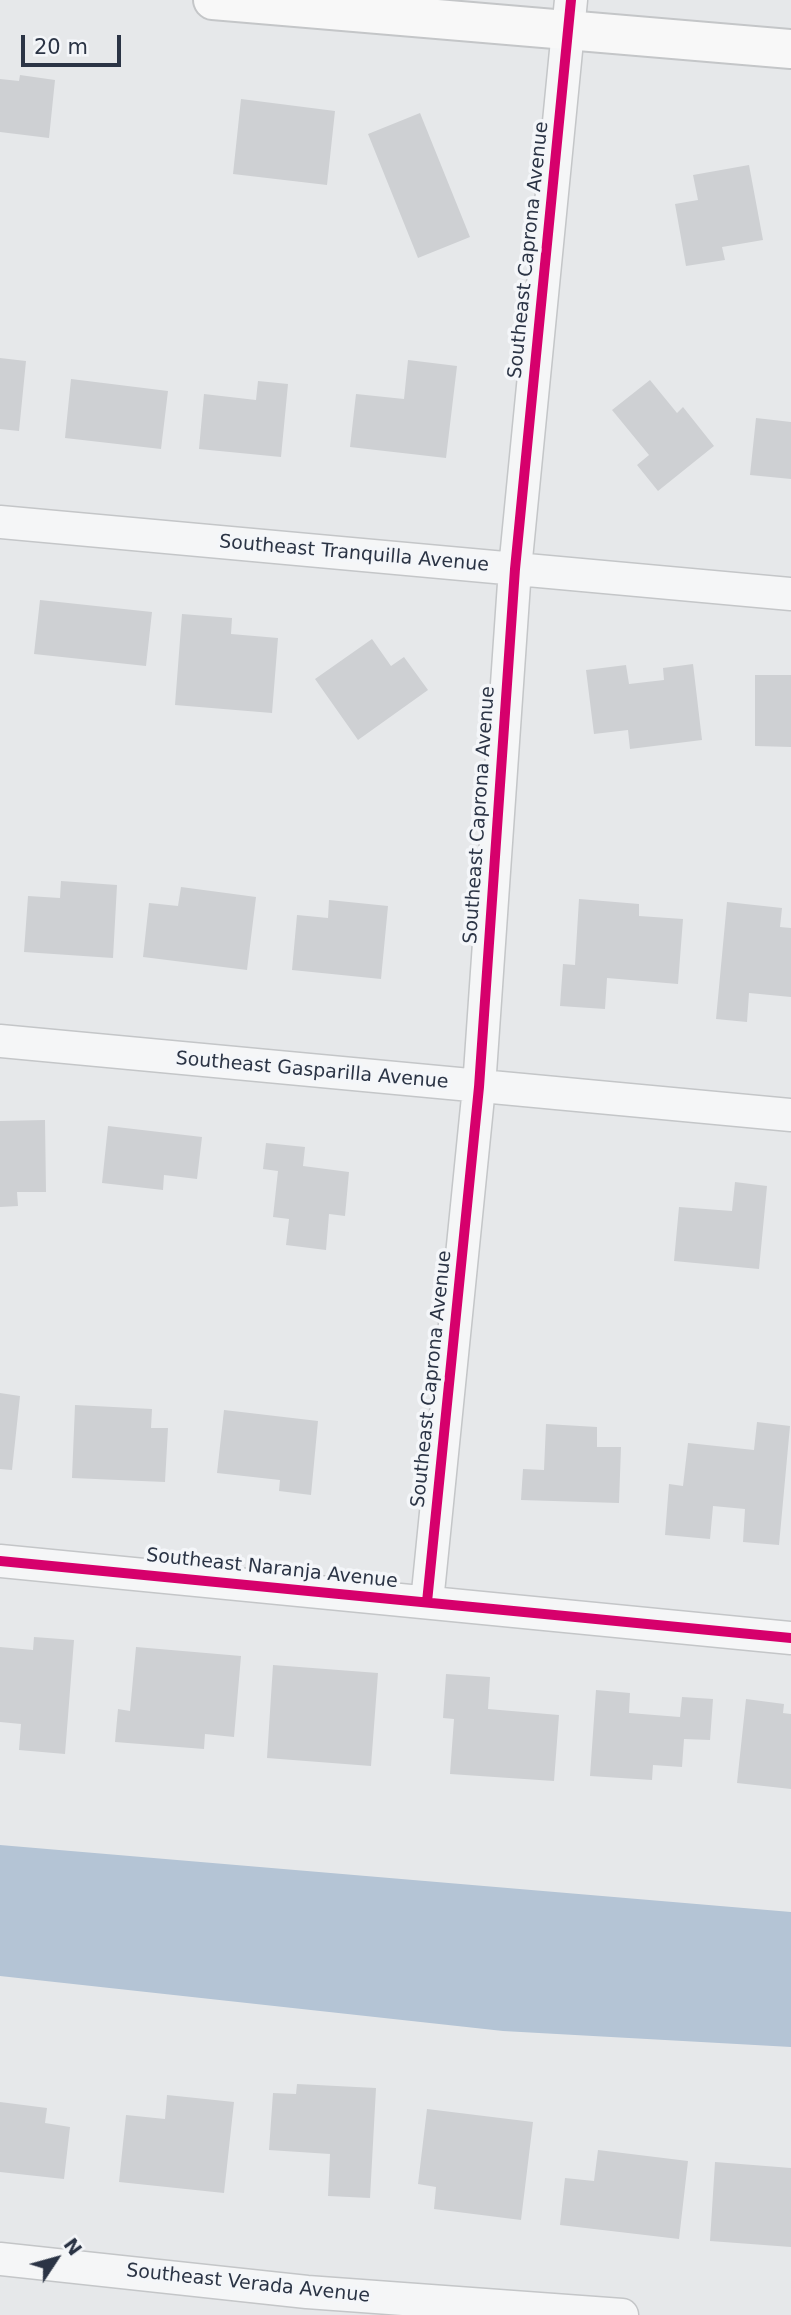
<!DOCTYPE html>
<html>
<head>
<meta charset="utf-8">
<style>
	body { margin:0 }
	#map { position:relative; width:791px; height:2315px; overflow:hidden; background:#e6e8ea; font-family:"DejaVu Sans",sans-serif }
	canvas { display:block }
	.north { position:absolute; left:21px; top:2224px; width:70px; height:70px; -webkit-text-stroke:5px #f4f6f9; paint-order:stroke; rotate:54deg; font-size:19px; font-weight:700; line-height:28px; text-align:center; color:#2b3445 }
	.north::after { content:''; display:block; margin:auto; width:24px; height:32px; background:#2b3445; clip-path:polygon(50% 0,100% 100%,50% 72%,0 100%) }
	.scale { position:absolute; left:21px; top:35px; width:100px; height:32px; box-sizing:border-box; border:4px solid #2b3445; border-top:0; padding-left:9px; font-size:21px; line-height:24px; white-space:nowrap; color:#2b3445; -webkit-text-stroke:5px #f4f6f9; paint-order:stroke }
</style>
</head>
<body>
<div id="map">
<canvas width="791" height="2315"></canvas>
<div class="north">N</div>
<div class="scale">20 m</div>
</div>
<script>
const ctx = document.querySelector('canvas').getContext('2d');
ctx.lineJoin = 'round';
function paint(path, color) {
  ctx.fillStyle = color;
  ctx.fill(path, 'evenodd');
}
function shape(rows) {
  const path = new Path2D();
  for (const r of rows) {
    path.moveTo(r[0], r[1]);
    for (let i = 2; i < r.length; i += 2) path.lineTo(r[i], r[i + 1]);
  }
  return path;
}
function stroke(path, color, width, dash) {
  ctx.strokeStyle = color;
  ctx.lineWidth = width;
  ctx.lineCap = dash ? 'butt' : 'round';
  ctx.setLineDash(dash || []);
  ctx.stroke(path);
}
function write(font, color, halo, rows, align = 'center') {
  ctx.font = font + ' "DejaVu Sans",sans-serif';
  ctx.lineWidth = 7;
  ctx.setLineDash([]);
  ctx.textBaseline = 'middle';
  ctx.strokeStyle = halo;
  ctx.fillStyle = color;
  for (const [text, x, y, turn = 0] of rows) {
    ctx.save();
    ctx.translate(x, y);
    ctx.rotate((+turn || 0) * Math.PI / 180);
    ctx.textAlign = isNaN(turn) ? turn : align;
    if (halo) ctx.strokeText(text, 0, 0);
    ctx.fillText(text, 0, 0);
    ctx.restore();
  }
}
const water = shape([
	[0,1845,791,1912,791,2047,503,2031,0,1976]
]);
const building = shape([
	[20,75,55,80,49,138,0,132,0,79,19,81],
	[241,99,335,111,327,185,233,174],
	[420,113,470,237,418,258,368,134],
	[749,165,763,240,722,247,725,260,686,266,675,204,698,200,693,175],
	[0,358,26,361,19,431,0,429],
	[408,360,457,366,446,458,350,447,356,394,404,399],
	[71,379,168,391,161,449,65,438],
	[650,380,677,413,683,407,714,446,658,491,637,465,649,455,612,410],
	[258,381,288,384,281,457,199,449,204,394,256,400],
	[756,418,791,422,791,479,750,475],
	[40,600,152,612,146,666,34,654],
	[182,614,232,618,231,634,278,638,272,713,175,705],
	[372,639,391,666,404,657,428,690,358,740,315,679],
	[693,664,702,740,630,749,628,730,594,734,586,670,626,665,629,684,664,680,663,668],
	[755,675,791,675,791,747,755,746],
	[61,881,117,885,113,958,24,952,28,896,60,898],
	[181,887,256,897,247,970,143,957,149,903,178,906],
	[579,899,639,904,639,916,683,919,678,984,607,978,605,1009,560,1006,563,964,575,965],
	[329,900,388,906,381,979,292,970,297,915,328,918],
	[727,902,782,908,780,927,791,928,791,997,749,993,747,1022,716,1019],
	[45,1120,46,1192,17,1192,18,1206,0,1207,0,1121],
	[108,1126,202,1137,197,1179,164,1175,163,1190,102,1183],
	[266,1143,305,1147,303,1166,349,1172,345,1216,329,1214,326,1250,286,1245,289,1219,273,1217,278,1171,263,1169],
	[735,1182,767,1186,759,1269,674,1261,679,1207,732,1211],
	[0,1393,20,1396,12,1470,0,1469],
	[75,1405,152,1409,151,1428,168,1428,165,1482,72,1478],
	[224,1410,318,1421,311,1495,279,1491,280,1480,217,1473],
	[757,1422,790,1426,779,1545,743,1542,745,1509,713,1506,710,1539,665,1535,669,1484,683,1486,688,1443,754,1450],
	[546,1424,597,1427,597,1447,621,1447,619,1503,521,1500,523,1469,544,1470],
	[34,1637,74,1640,65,1754,19,1750,21,1724,0,1722,0,1647,33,1650],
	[136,1647,241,1656,234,1737,205,1734,204,1749,115,1742,118,1709,130,1711],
	[273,1665,378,1673,371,1766,267,1758],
	[446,1674,490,1677,488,1709,559,1715,554,1781,450,1774,454,1719,443,1718],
	[596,1690,630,1693,629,1713,680,1717,682,1697,713,1699,710,1740,684,1739,682,1767,653,1765,652,1780,590,1776],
	[746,1699,784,1704,783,1713,791,1714,791,1789,737,1783],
	[297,2084,376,2088,370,2198,328,2196,330,2154,269,2150,273,2093,296,2094],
	[167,2095,234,2102,224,2193,119,2182,126,2115,165,2119],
	[0,2102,47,2108,45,2123,70,2127,64,2179,0,2172],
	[427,2109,533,2122,521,2220,434,2209,436,2187,418,2184],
	[598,2150,688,2161,679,2239,560,2225,565,2178,594,2181],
	[715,2162,791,2168,791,2247,710,2241]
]);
const street = shape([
	[0,522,791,594],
	[0,1041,791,1115],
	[0,1561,791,1638],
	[427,1602,479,1087,515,569,571,0],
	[0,2259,307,2292,622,2315]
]);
const secondary = shape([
	[213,0,791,49]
]);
const cycleway = shape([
	[0,1561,791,1638],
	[427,1602,479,1087,515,569,571,0]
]);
const streetNames = [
	["Southeast Caprona Avenue",529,250,-84],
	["Southeast Tranquilla Avenue",354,554,5],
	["Southeast Caprona Avenue",480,815,-86],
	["Southeast Gasparilla Avenue",312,1071,5],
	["Southeast Caprona Avenue",432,1379,-84],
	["Southeast Naranja Avenue",272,1569,6],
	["Southeast Verada Avenue",248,2284,6]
];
paint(water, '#b4c4d5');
paint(building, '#ced0d3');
stroke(street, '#c4c6c8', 35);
stroke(secondary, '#c4c6c8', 42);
stroke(street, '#f5f6f7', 32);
stroke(secondary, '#f8f8f8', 38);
stroke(cycleway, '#d6006c', 10);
write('19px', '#2b3445', '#f4f6f9', streetNames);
</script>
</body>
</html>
